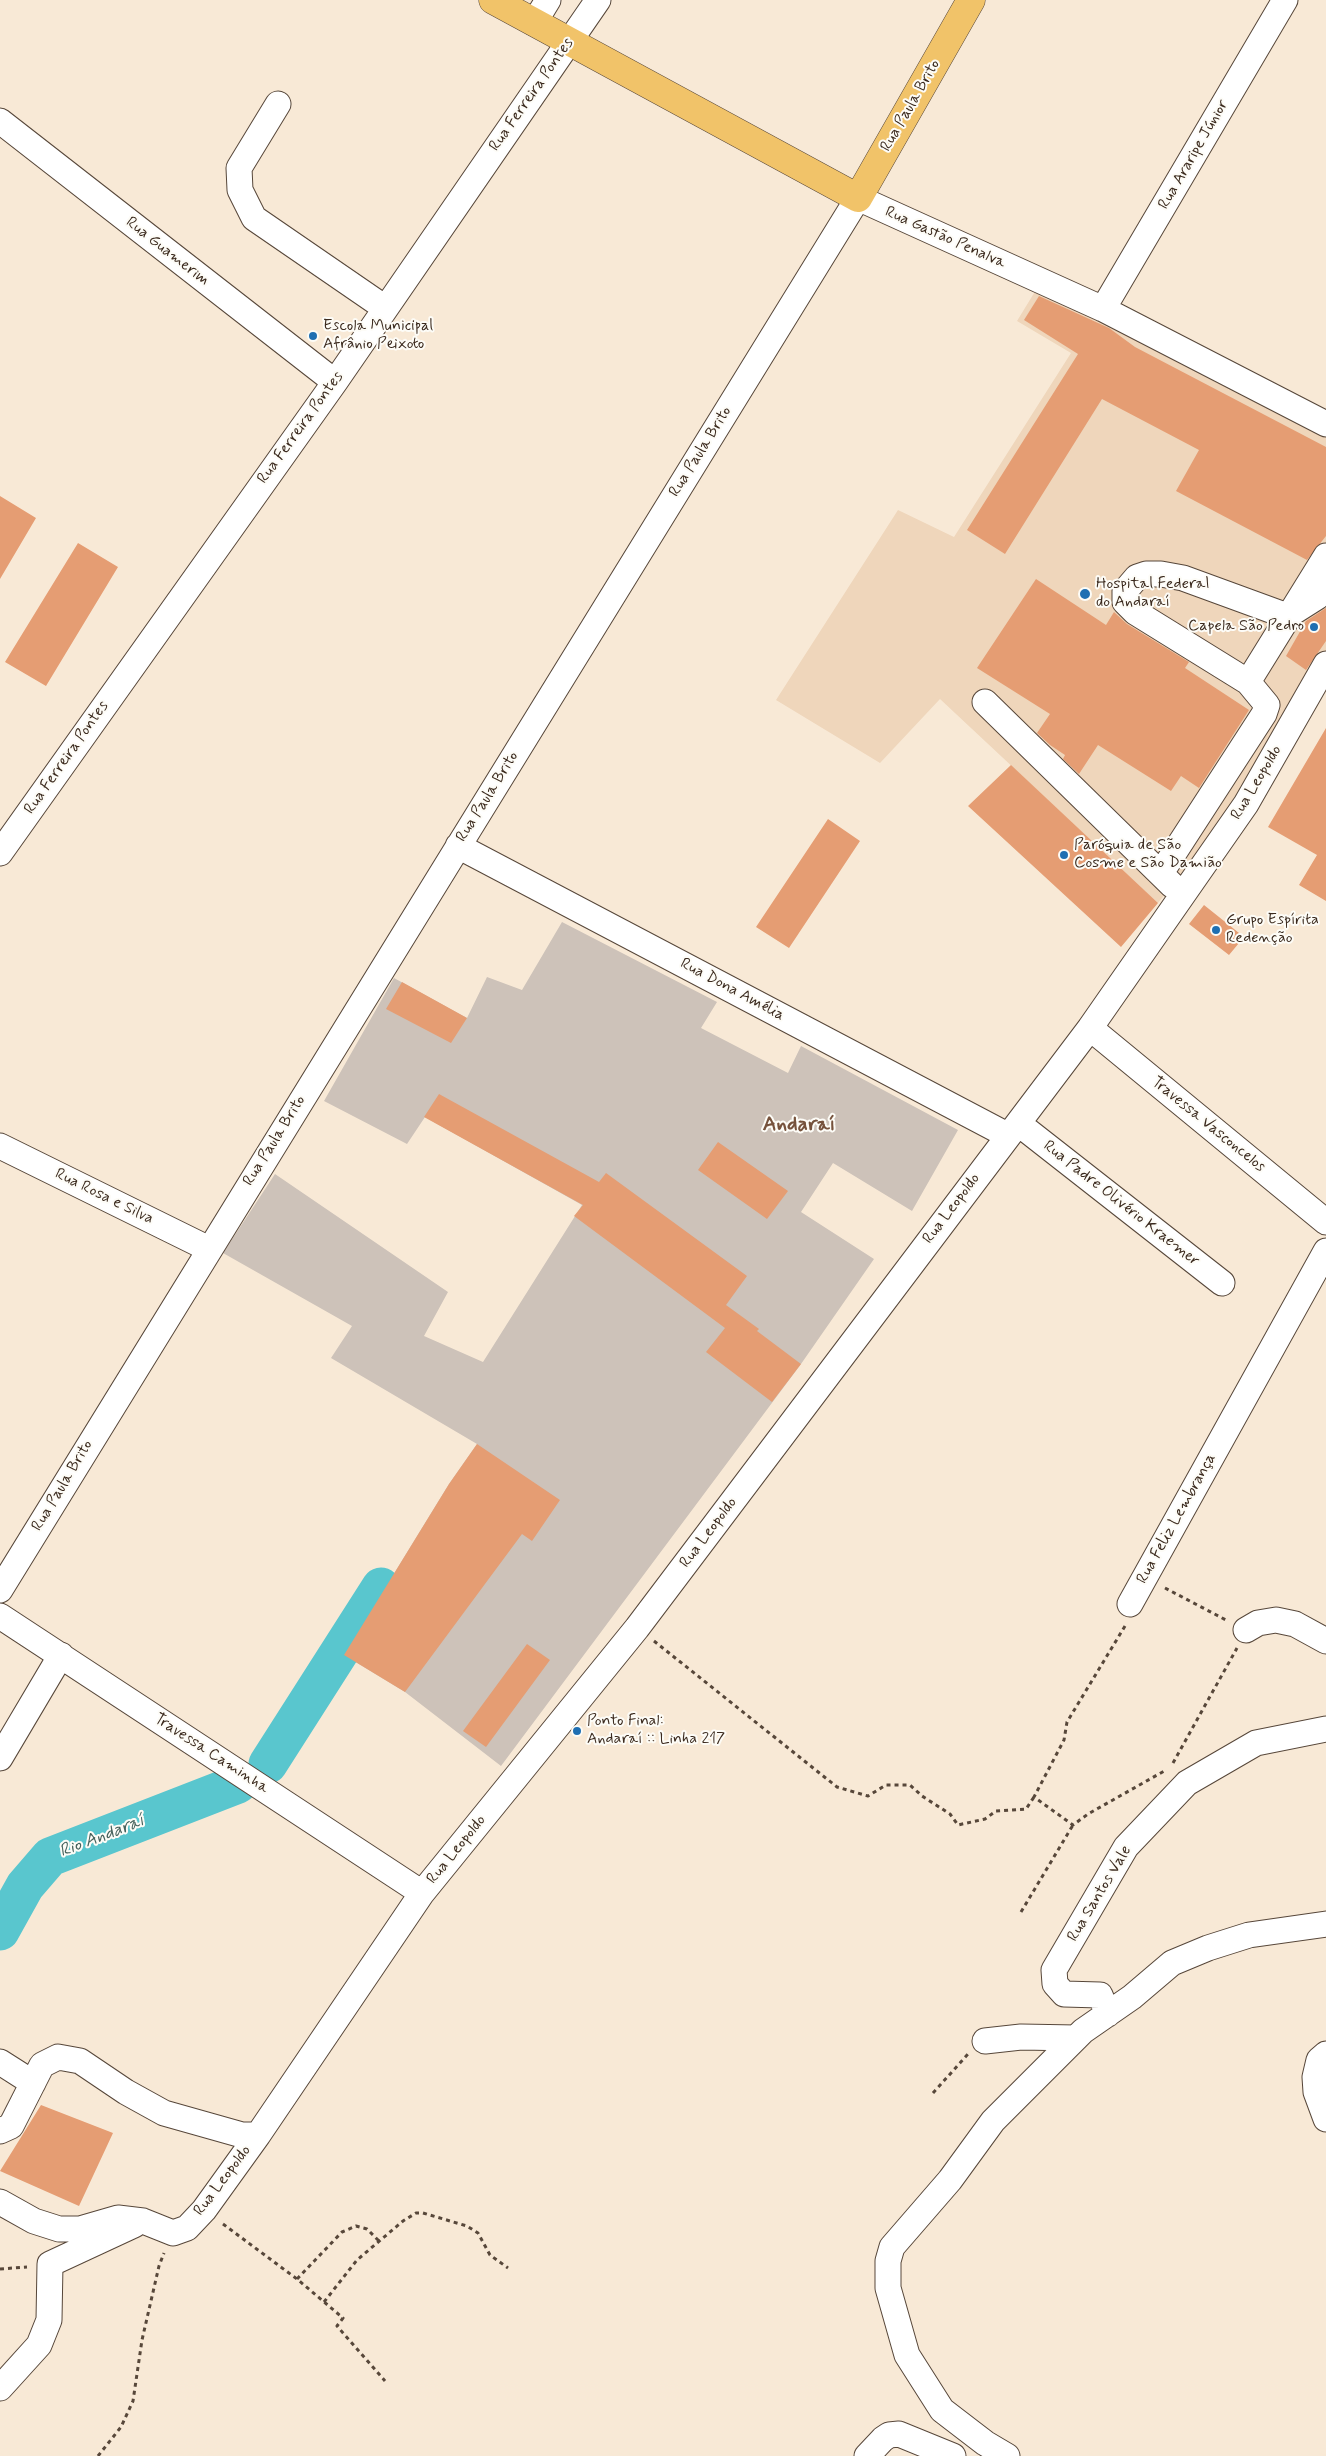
<!DOCTYPE html>
<html>
<head>
<meta charset="utf-8">
<style>
	body { margin:0 }
	canvas { display:block; background:#f8e9d6 }
</style>
</head>
<body>
<canvas width="1326" height="2456"></canvas>
<script>
const ctx = document.querySelector('canvas').getContext('2d');
ctx.lineJoin = 'round';
function paint(path, color) {
  ctx.fillStyle = color;
  ctx.fill(path, 'evenodd');
}
function shape(rows) {
  const path = new Path2D();
  for (const r of rows) {
    path.moveTo(r[0], r[1]);
    for (let i = 2; i < r.length; i += 2) path.lineTo(r[i], r[i + 1]);
  }
  return path;
}
function stroke(path, color, width, dash) {
  ctx.strokeStyle = color;
  ctx.lineWidth = width;
  ctx.lineCap = dash ? 'butt' : 'round';
  ctx.setLineDash(dash || []);
  ctx.stroke(path);
}
function write(font, color, halo, rows, align = 'center') {
  ctx.font = font + ' Mynerve,sans-serif';
  ctx.lineWidth = 4;
  ctx.setLineDash([]);
  ctx.textBaseline = 'middle';
  ctx.strokeStyle = halo;
  ctx.fillStyle = color;
  for (const [text, x, y, turn = 0] of rows) {
    ctx.save();
    ctx.translate(x, y);
    ctx.rotate((+turn || 0) * Math.PI / 180);
    ctx.textAlign = isNaN(turn) ? turn : align;
    if (halo) ctx.strokeText(text, 0, 0);
    ctx.fillText(text, 0, 0);
    ctx.restore();
  }
}
const built = shape([
	[1039,285,1326,433,1326,652,1241,800,1158,903,940,699,880,763,776,700,898,510,954,537,1071,353,1017,321]
]);
const industrial = shape([
	[562,922,717,1002,701,1028,788,1073,801,1046,958,1130,912,1211,833,1163,801,1212,874,1259,801,1364,501,1766,405,1692,344,1655,449,1484,477,1444,331,1358,352,1326,223,1253,275,1174,448,1292,424,1336,483,1362,582,1205,425,1117,407,1144,324,1101,394,978,467,1018,487,977,522,990]
]);
const river = shape([
	[268,1764,381,1587],
	[0,1931,25,1886,50,1857,238,1784]
]);
const building = shape([
	[1039,296,1109,328,1135,347,1326,447,1326,536,1307,560,1176,491,1199,450,1102,399,1005,554,967,530,1078,354,1024,320],
	[0,496,36,518,0,579],
	[78,543,118,567,46,686,5,662],
	[1036,579,1106,625,1114,612,1127,624,1189,662,1185,668,1249,710,1199,788,1181,776,1171,791,1098,745,1079,774,1063,759,1065,755,1050,745,1037,733,1050,714,977,668],
	[1326,608,1326,641,1306,670,1286,656,1306,621],
	[1326,728,1326,901,1299,885,1317,855,1268,827],
	[1011,765,1158,903,1121,947,968,806],
	[828,819,860,841,789,948,756,927],
	[1204,905,1244,937,1229,955,1189,924],
	[402,982,467,1018,451,1043,386,1009],
	[439,1094,599,1182,606,1173,747,1276,726,1305,759,1329,757,1331,801,1364,772,1402,706,1352,725,1328,574,1216,583,1205,424,1117],
	[718,1142,788,1191,767,1219,698,1170],
	[477,1444,560,1500,532,1541,522,1534,405,1692,344,1655,449,1484],
	[527,1644,550,1660,486,1747,463,1731],
	[41,2105,113,2133,79,2206,0,2171]
]);
const path = shape([
	[1165,1588,1226,1620],
	[1125,1626,1067,1722,1064,1740,1034,1797,1073,1825,1088,1814,1166,1770],
	[654,1641,837,1787,868,1796,886,1785,910,1785,922,1796,950,1814,958,1825,985,1819,996,1811,1026,1809,1034,1797],
	[1173,1763,1237,1648],
	[1021,1912,1073,1825],
	[933,2093,968,2054],
	[223,2224,297,2279,343,2318,337,2326,385,2381],
	[0,2269,27,2267],
	[297,2279,342,2232,356,2226,367,2229,379,2241],
	[324,2302,357,2260,403,2221,416,2213,423,2213,467,2226,478,2233,490,2255,508,2268],
	[98,2456,121,2427,133,2401,142,2340,159,2266,164,2253]
]);
const minor = shape([
	[534,23,548,0],
	[278,104,239,168,240,190,254,218,385,308],
	[0,121,335,382],
	[1103,309,1285,0],
	[1248,682,1326,556],
	[985,702,1172,885],
	[458,846,1007,1135],
	[0,853,335,382,598,0],
	[1161,873,1264,714,1267,705,1248,682,1135,612,1125,602,1125,591,1137,577,1146,574,1161,574,1183,578,1287,616,1317,597,1326,585],
	[1090,1028,1326,1222],
	[1019,1124,1222,1283],
	[0,1146,209,1249],
	[0,1590,858,198,1103,309,1326,424],
	[1130,1604,1326,1251],
	[0,1616,422,1893],
	[1246,1630,1258,1623,1276,1620,1295,1624,1326,1641],
	[0,1758,61,1655],
	[1108,2014,1100,1995,1064,1994,1055,1984,1054,1970,1126,1847,1187,1783,1256,1743,1326,1729],
	[985,2041,1021,2037,1076,2038],
	[1326,2054,1319,2060,1315,2077,1316,2092,1326,2119],
	[0,2062,33,2083],
	[0,2131,11,2126,42,2065,58,2057,80,2061,126,2092,164,2113,242,2135,258,2135],
	[0,2202,34,2221,59,2229,80,2229,118,2218,143,2221,173,2233,187,2228,204,2210,258,2135,422,1893,637,1628,1090,1028,1246,804,1326,664],
	[0,2388,39,2345,49,2320,50,2264,134,2225],
	[867,2456,883,2439,889,2435,899,2434,953,2456],
	[1007,2456,985,2443,942,2410,907,2355,888,2288,888,2261,892,2247,950,2180,993,2121,1083,2031,1132,1997,1172,1963,1208,1948,1249,1935,1326,1924]
]);
const major = shape([
	[493,0,858,198,971,0]
]);
const markers = [
	[313,336,5,"#1f6fb2"],
	[1085,594,6,"#1f6fb2"],
	[1314,627,5,"#1f6fb2"],
	[1064,855,5,"#1f6fb2"],
	[1216,930,5,"#1f6fb2"],
	[577,1731,5,"#1f6fb2"]
];
const streetNames = [
	["Rua Ferreira Pontes",532,95,-55],
	["Rua Paula Brito",911,106,-60],
	["Rua Araripe Júnior",1194,155,-60],
	["Rua Gastão Penalva",945,238,24],
	["Rua Guamerim",167,252,38],
	["Rua Ferreira Pontes",301,428,-54],
	["Rua Paula Brito",701,452,-58],
	["Rua Ferreira Pontes",67,758,-55],
	["Rua Leopoldo",1257,783,-59],
	["Rua Paula Brito",488,797,-58],
	["Rua Dona Amélia",732,990,28],
	["Travessa Vasconcelos",1208,1125,39],
	["Rua Paula Brito",275,1141,-58],
	["Rua Rosa e Silva",104,1197,26],
	["Rua Padre Olivério Kraemer",1121,1204,38],
	["Rua Leopoldo",952,1209,-53],
	["Rua Paula Brito",63,1486,-59],
	["Rua Feliz Lembrança",1177,1519,-61],
	["Rua Leopoldo",709,1533,-53],
	["Travessa Caminha",211,1754,33],
	["Rua Leopoldo",457,1850,-51],
	["Rua Santos Vale",1100,1894,-59],
	["Rua Leopoldo",223,2181,-53]
];
const poiNames = [
	["Escola Municipal",323,327],
	["Afrânio Peixoto",323,345],
	["Hospital Federal",1096,585],
	["do Andaraí",1096,603],
	["Capela São Pedro",1304,627,"right"],
	["Paróquia de São",1074,846],
	["Cosme e São Damião",1074,864],
	["Grupo Espírita",1226,921],
	["Redenção",1226,939],
	["Ponto Final:",587,1722],
	["Andaraí :: Linha 217",587,1740]
];
const waterNames = [
	["Rio Andaraí",102,1837,-21]
];
const districtNames = [
	["Andaraí",799,1126]
];
paint(built, '#efd6bb');
paint(industrial, '#cdc2b9');
stroke(river, '#59c6ce', 39);
paint(building, '#e59d73');
stroke(minor, '#57473a', 27);
stroke(major, '#57473a', 29);
stroke(path, '#57473a', 3, [4, 4]);
stroke(minor, '#fff', 25);
stroke(major, '#f1c369', 28);
for (const [x, y, r, color] of markers) {
  const dot = new Path2D();
  dot.arc(x, y, r, 0, 2 * Math.PI);
  ctx.fillStyle = color;
  ctx.fill(dot);
  stroke(dot, '#fdfcf7', 2);
}
write('16px', '#3b2a1e', '#fdfcf7', streetNames);
write('16px', '#3b2a1e', '#fdfcf7', poiNames, 'left');
write('italic 18px', '#46615c', '#fdfcf7', waterNames);
write('bold 21px', '#76523c', '#fdfcf7', districtNames);
</script>
</body>
</html>
